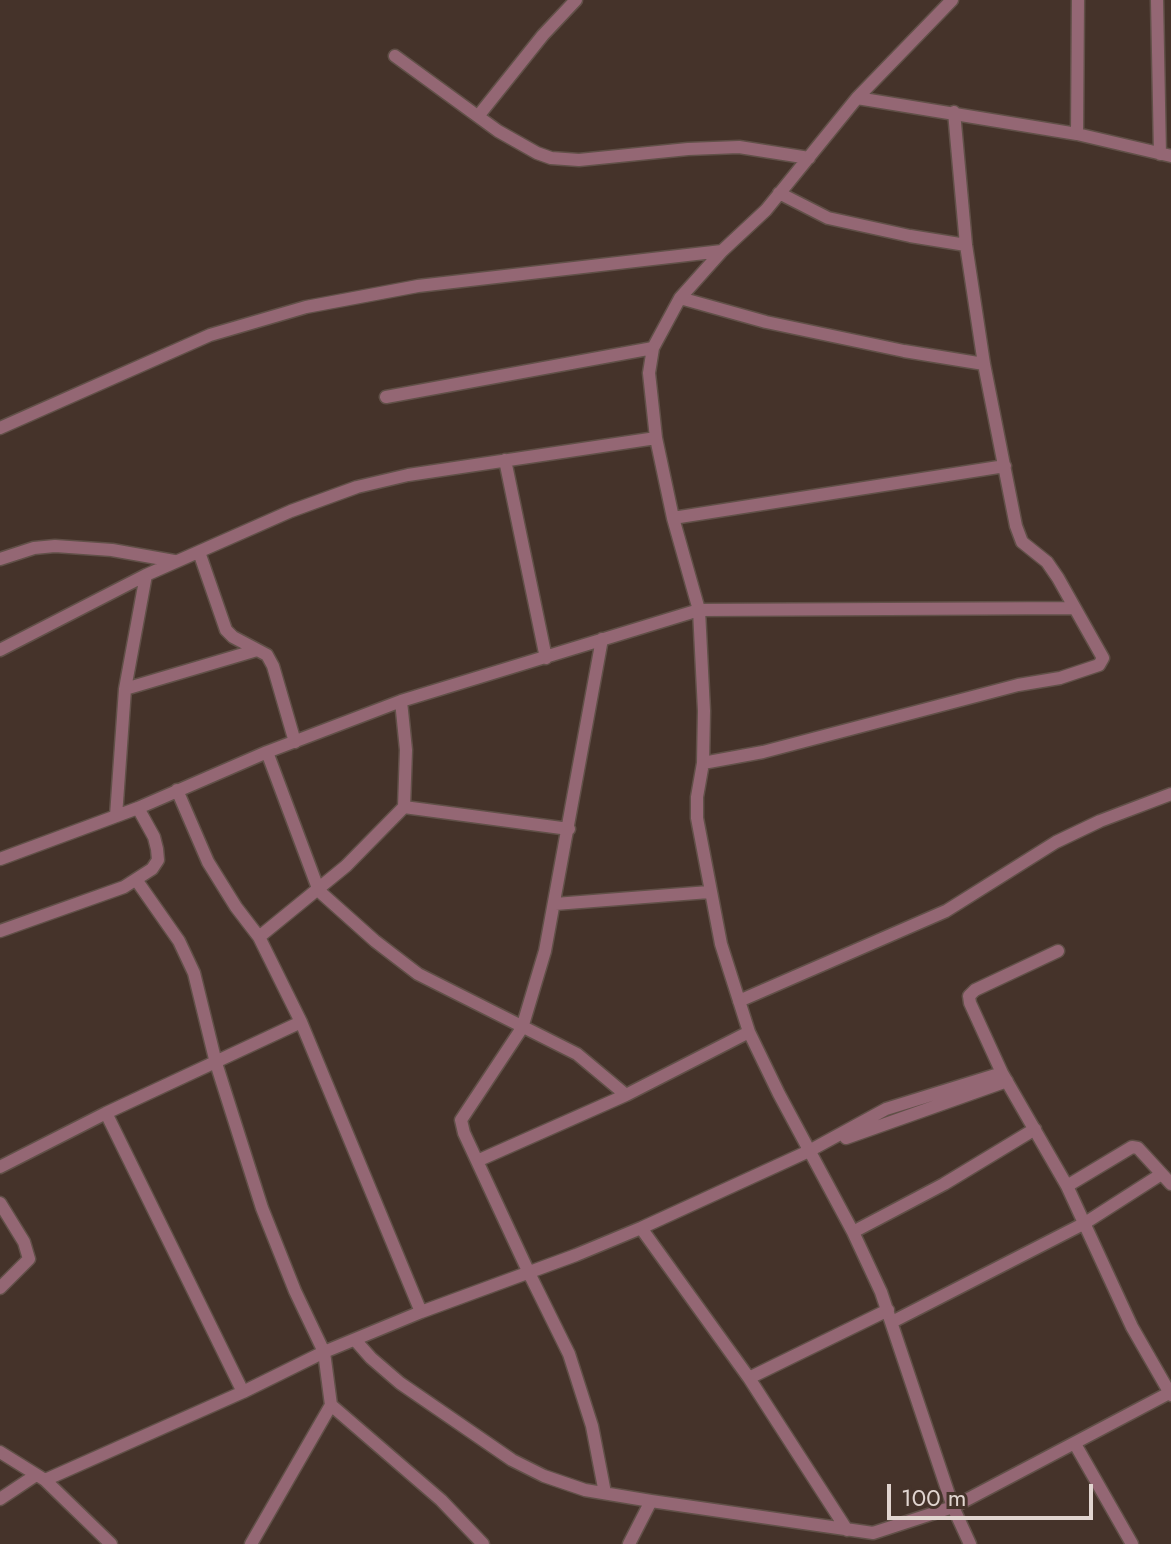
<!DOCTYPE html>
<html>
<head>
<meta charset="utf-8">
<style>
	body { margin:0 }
	#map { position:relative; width:1171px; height:1544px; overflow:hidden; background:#45332a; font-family:Jost,sans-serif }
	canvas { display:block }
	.scale { position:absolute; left:887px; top:1484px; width:206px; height:36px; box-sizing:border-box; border:4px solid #e1d5d0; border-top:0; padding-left:10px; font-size:24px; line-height:28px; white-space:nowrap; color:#e1d5d0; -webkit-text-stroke:6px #45332a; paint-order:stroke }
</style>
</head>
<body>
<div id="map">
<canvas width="1171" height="1544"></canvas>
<div class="scale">100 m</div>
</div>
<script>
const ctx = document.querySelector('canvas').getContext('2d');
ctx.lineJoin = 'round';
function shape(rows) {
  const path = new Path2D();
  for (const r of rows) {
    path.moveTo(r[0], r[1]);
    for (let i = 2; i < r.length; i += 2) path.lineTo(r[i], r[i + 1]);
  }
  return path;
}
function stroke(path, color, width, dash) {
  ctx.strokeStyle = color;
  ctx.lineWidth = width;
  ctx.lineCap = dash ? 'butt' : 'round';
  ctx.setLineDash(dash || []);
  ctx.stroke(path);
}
const street = shape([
	[952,0,857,98,766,210,722,251,680,298,653,348,649,373,656,438,673,518,699,610,704,711,703,763,697,797,697,818,721,944,749,1032,779,1094,853,1232,881,1292,953,1507,970,1544],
	[1157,0,1160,154],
	[395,56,498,131,537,153,551,158,579,160,688,149,739,147,809,158],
	[857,98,1077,134,1171,156],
	[479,115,543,35,576,0],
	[1077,134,1078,0],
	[779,193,828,218,910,236,966,245],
	[680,298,766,322,904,351,984,364],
	[386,397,653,348],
	[0,428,210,335,306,307,418,286,722,251],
	[505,460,546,658],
	[673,518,1005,466],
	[199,552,226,630,233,637,267,655,273,666,295,742],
	[0,559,34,548,55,546,112,550,174,561],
	[602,639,545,951,522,1028,461,1120,464,1133,529,1273,569,1354,592,1426,605,1493],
	[0,650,146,575,291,511,357,487,408,475,656,438],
	[125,689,257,650],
	[267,752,319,891,375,941,418,974,577,1054,626,1095],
	[703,763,763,752,1018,685,1060,678,1099,665,1103,658,1058,578,1047,562,1022,542,1016,526,984,364,966,245,954,112],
	[177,790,208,862,236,907,259,937,301,1022,421,1312],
	[404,807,569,829],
	[116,816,125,689,146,575],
	[0,859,138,808,267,752,401,701,699,610,1075,608],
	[137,881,179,941,194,973,216,1063,262,1208,295,1291,324,1352,331,1405,251,1544],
	[555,904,709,892],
	[0,931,124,887,152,869,158,860,157,849,154,837,138,808],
	[259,937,346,866,404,807,406,750,401,701],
	[1058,951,975,990,969,996,970,1003,1002,1073,1067,1186,1132,1327,1171,1395],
	[739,1001,946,911,1056,842,1100,821,1171,794],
	[106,1113,243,1392],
	[846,1138,1007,1081],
	[477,1161,626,1095,749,1032],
	[0,1167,106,1113,301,1022],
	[1067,1186,1132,1147,1138,1148,1171,1184],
	[0,1203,24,1242,29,1259,0,1288],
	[641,1228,749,1378,847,1530],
	[853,1232,944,1184,1035,1129],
	[892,1322,1085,1223,1160,1175],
	[355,1340,371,1358,400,1383,512,1460,544,1476,585,1490,651,1501,873,1533,953,1507,1171,1392],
	[749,1378,888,1310],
	[331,1405,441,1500,483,1544],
	[1075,1444,1132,1544],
	[0,1452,45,1480,111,1544],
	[45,1480,243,1392,324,1352,421,1312,576,1255,641,1228,809,1151,886,1109,1002,1073],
	[0,1499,36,1475],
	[629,1544,651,1501]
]);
stroke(street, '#615048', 15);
stroke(street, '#946774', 12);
</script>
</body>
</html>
